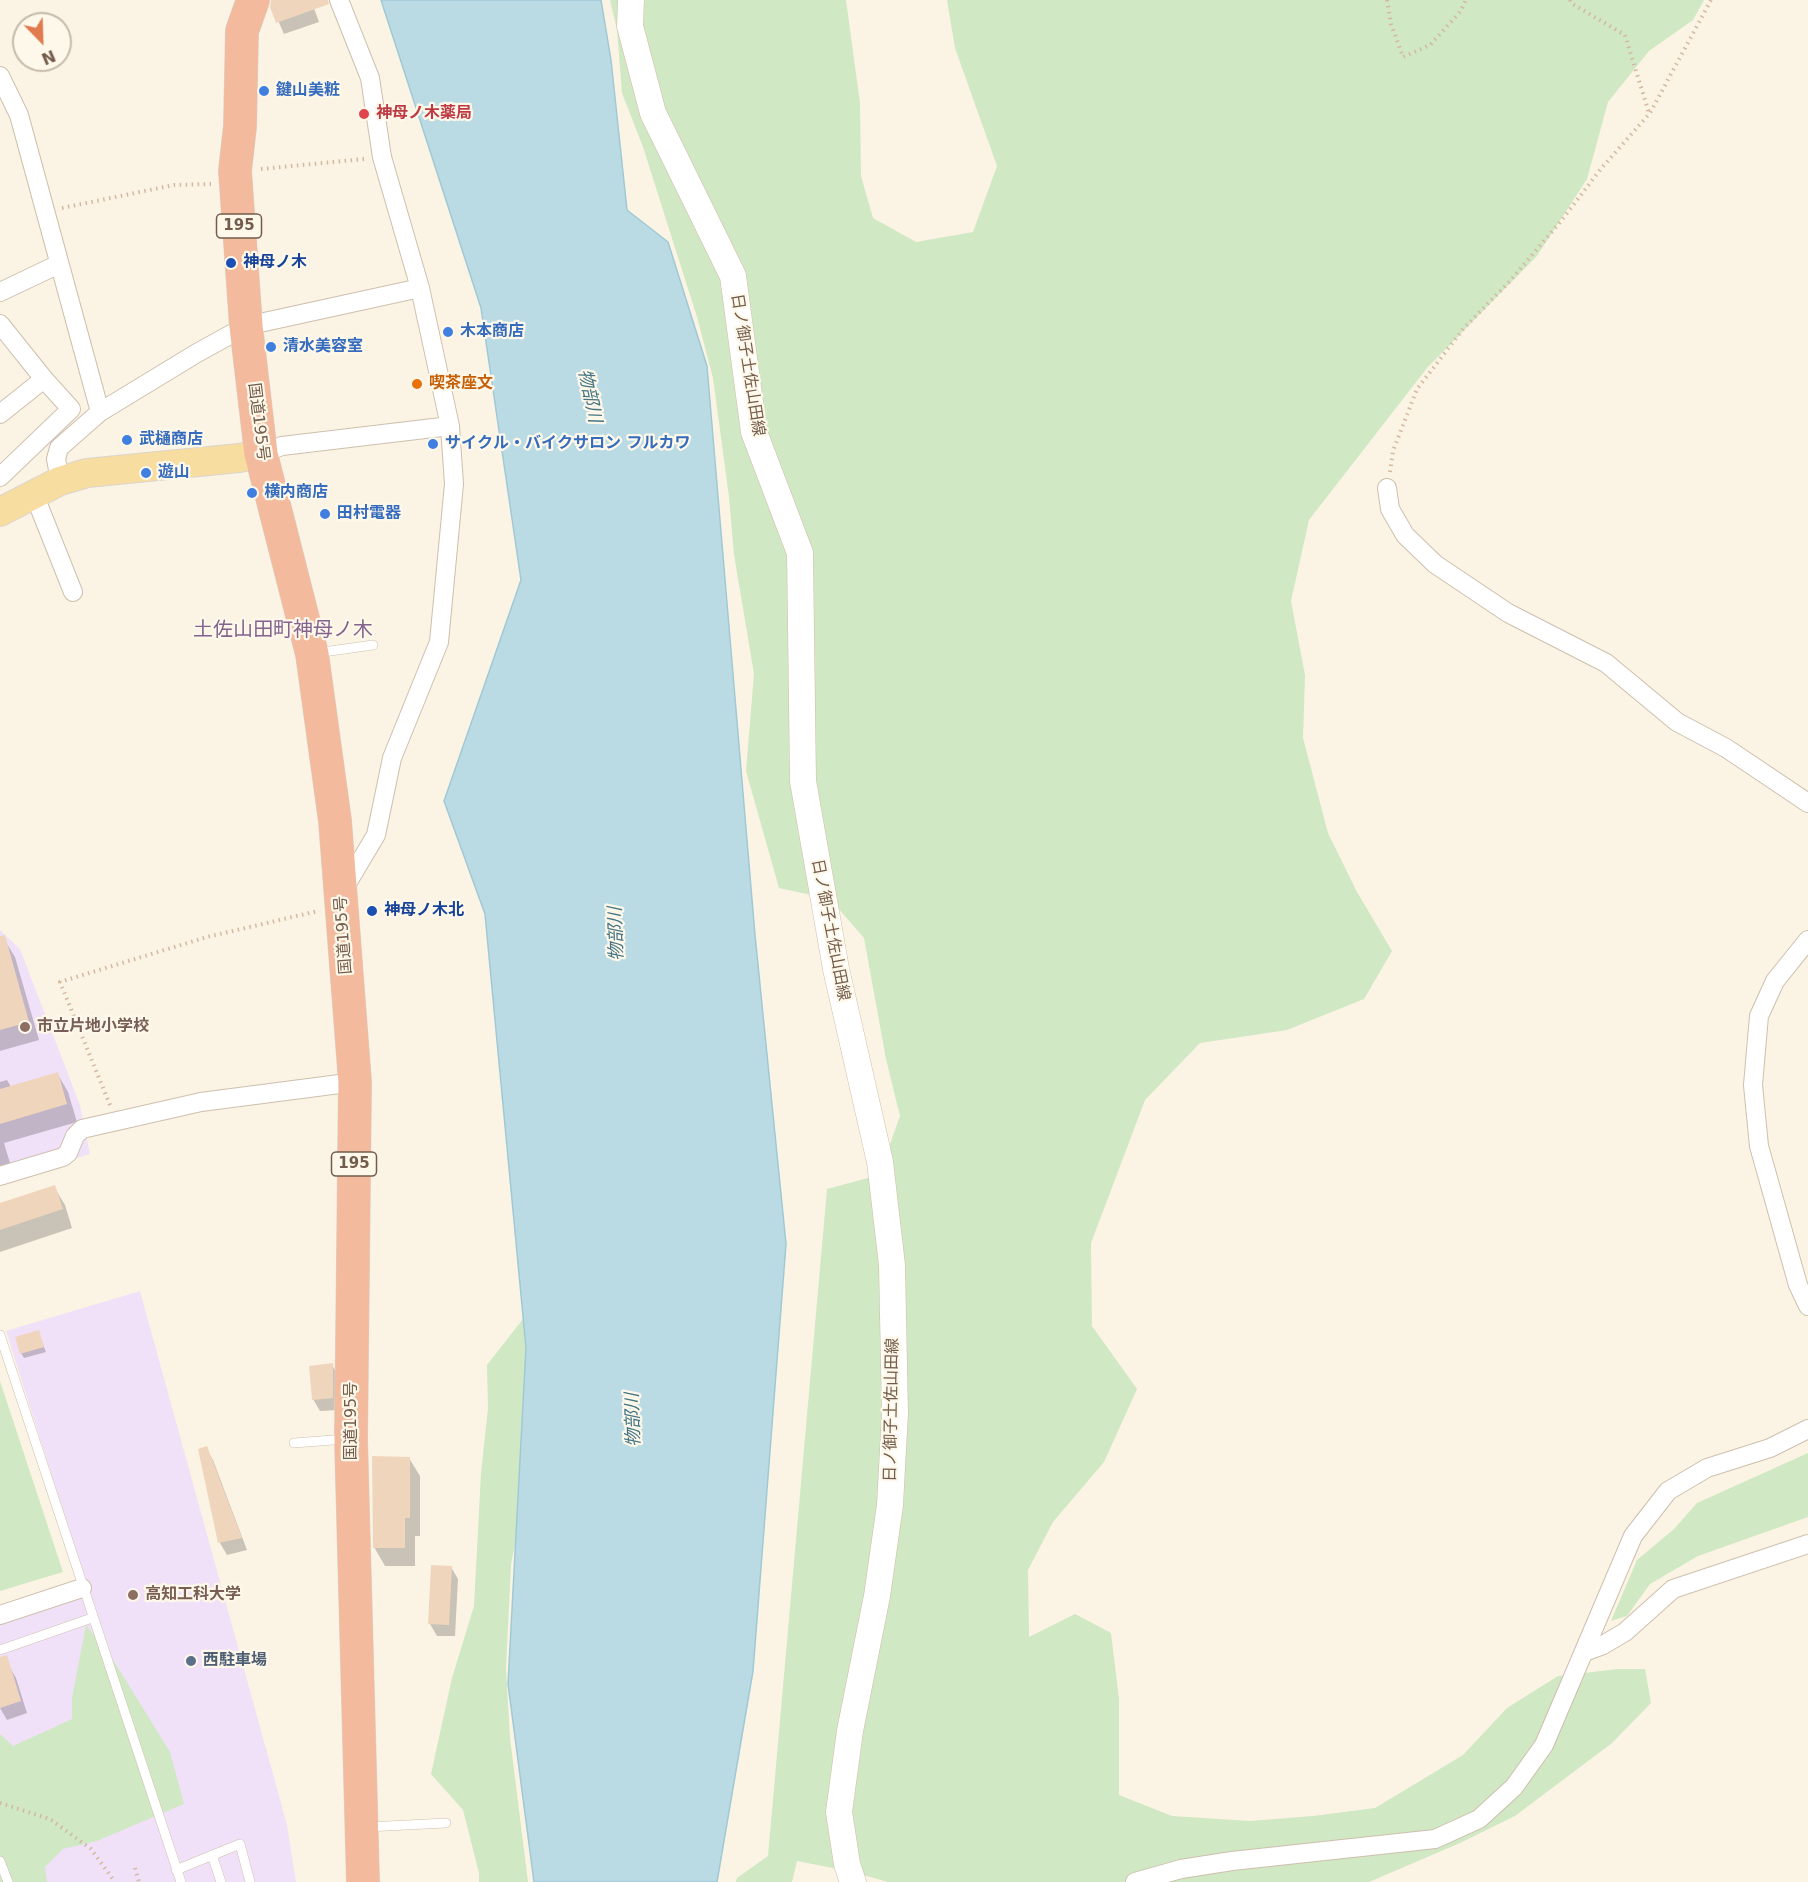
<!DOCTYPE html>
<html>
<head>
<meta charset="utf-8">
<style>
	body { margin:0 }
	#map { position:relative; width:1808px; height:1882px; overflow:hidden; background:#fbf4e4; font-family:"DejaVu Sans",sans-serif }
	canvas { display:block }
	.north { position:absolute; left:12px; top:12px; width:60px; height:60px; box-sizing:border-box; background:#fef8ea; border:2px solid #c6baaa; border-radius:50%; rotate:157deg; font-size:16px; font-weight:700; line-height:24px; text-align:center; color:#735c4b }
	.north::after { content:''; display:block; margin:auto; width:21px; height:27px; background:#e17a4e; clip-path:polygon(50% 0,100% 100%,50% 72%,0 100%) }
</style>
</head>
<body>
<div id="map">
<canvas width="1808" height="1882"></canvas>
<div class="north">N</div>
</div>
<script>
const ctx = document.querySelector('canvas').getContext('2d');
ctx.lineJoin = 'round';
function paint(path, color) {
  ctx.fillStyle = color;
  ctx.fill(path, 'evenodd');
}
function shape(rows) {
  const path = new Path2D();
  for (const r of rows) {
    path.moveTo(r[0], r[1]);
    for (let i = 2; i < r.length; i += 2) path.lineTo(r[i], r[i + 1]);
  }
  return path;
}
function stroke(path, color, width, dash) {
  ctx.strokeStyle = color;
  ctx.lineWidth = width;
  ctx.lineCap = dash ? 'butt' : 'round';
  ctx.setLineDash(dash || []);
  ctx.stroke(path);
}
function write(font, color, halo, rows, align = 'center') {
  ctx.font = font + ' "DejaVu Sans","Noto Sans JP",sans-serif';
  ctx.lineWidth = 4.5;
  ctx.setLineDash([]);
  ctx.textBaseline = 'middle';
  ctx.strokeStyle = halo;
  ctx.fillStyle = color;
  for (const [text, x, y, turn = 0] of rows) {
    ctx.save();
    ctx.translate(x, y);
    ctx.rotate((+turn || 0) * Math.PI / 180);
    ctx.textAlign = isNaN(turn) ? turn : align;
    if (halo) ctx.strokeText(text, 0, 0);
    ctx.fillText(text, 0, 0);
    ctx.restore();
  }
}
const education = shape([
	[0,930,20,949,80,1105,90,1154,0,1181],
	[140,1291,287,1825,296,1882,0,1882,0,1608,85,1581,6,1331]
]);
const green = shape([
	[610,0,846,0,860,103,861,176,873,218,916,242,973,232,997,166,955,48,947,0,1704,0,1693,20,1649,51,1608,102,1587,179,1537,256,1427,368,1309,520,1291,601,1305,675,1303,738,1328,833,1357,892,1392,951,1364,999,1287,1030,1200,1043,1145,1100,1091,1243,1092,1326,1137,1389,1104,1462,1053,1522,1028,1570,1029,1637,1075,1614,1111,1633,1119,1699,1119,1795,1172,1816,1250,1821,1313,1816,1375,1808,1463,1755,1507,1708,1558,1676,1618,1669,1645,1669,1651,1703,1612,1743,1515,1816,1460,1843,1369,1882,888,1882,853,1872,797,1861,792,1882,736,1882,737,1878,768,1856,827,1189,879,1175,900,1116,886,1059,864,938,830,899,779,888,746,771,754,674,734,555,729,497,713,378,697,317,643,147,622,93,617,30],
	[526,1315,538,1369,527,1479,511,1565,506,1668,510,1738,528,1882,479,1882,479,1873,463,1810,431,1774,452,1678,474,1606,481,1473,488,1408,487,1365],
	[0,1381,63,1572,0,1591],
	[1808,1453,1808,1517,1698,1556,1650,1584,1627,1616,1611,1621,1637,1560,1674,1529,1697,1503],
	[86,1625,115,1663,170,1752,184,1804,97,1841,63,1849,45,1867,47,1882,0,1882,0,1734,13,1746,72,1719,72,1698]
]);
const water = shape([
	[381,0,601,0,611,60,627,210,668,242,707,366,755,935,786,1244,753,1671,717,1882,534,1882,508,1684,526,1348,485,914,444,801,521,580,481,308,381,0]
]);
const shadow = shape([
	[272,0,311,0,319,22,284,34,272,7],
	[4,939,15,957,39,1040,0,1051,0,940],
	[57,1073,68,1092,77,1122,4,1143,13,1173,0,1177,0,1082,7,1080,11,1087],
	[54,1187,65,1205,72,1228,0,1252,0,1204],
	[38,1332,46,1352,24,1358,21,1353],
	[332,1365,339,1377,339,1410,320,1411,313,1399],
	[206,1448,213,1460,247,1550,227,1555,220,1543,200,1450],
	[409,1458,420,1476,420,1536,415,1536,415,1566,385,1566,374,1547],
	[451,1567,458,1579,455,1636,437,1636,430,1624],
	[9,1666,16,1678,27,1713,7,1720,0,1708,0,1669]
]);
const building = shape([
	[271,0,328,0,329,4,276,23,270,7],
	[5,935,29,1022,0,1030,0,936],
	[58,1072,67,1104,0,1124,0,1089],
	[55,1185,63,1209,0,1230,0,1203],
	[39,1330,44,1347,20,1354,15,1337],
	[333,1363,333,1398,312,1400,309,1366],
	[207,1446,242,1538,218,1543,198,1449],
	[372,1456,410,1457,410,1518,405,1518,405,1548,373,1548],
	[431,1565,452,1566,449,1625,428,1624],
	[7,1655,21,1701,0,1708,0,1657]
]);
const path = shape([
	[1387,0,1391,24,1403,57,1430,45,1460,12,1466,0],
	[1570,0,1571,3,1625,35,1649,113],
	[261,169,364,159],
	[62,208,174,185,211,184],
	[1390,472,1393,451,1417,389,1464,328,1510,281,1561,221,1600,170,1650,113,1711,0],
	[110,1105,60,982,207,937,318,911],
	[0,1803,50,1819,91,1849,115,1882],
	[135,1868,139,1882]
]);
const lane = shape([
	[316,653,373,645],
	[0,1335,181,1882],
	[294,1443,346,1439],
	[0,1650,92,1618],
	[367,1827,446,1823],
	[212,1855,221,1882],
	[0,1861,8,1882],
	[176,1870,240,1844,250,1882]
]);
const street = shape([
	[339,0,370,78,382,157,420,288,450,426,454,484,439,642,392,758,376,835,342,892],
	[0,76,19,115,100,412],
	[0,292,59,264],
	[0,324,44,379,71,409,0,477],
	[0,414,44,379],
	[261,454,282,446,450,426],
	[60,481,56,459,59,448,100,412,197,353,246,326,420,288],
	[1387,488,1390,509,1405,535,1435,564,1508,613,1606,663,1677,722,1726,748,1808,803],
	[34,494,73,592],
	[1808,940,1775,981,1759,1016,1753,1085,1759,1146,1798,1285,1808,1306],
	[0,1176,63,1157,68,1153,75,1136,82,1129,201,1102,355,1082],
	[0,1615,82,1588],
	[1584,1652,1603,1645,1625,1632,1673,1589,1808,1544],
	[1135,1882,1181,1869,1232,1861,1435,1839,1479,1819,1514,1787,1544,1745,1633,1536,1668,1491,1707,1468,1770,1448,1808,1429]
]);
const secondary = shape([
	[631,0,630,26,653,113,733,276,754,432,800,553,803,781,836,969,880,1162,892,1265,895,1413,890,1505,877,1596,850,1731,839,1812,847,1864,853,1882]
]);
const primary = shape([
	[0,512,60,481,87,473,239,458,261,454]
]);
const highway = shape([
	[253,0,242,31,240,126,235,171,246,326,261,454,312,654,335,821,355,1082,351,1439,363,1882]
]);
const markers = [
	[264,91,6,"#3f7fe0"],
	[364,114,6,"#e0444e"],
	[231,263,6,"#1a4fb4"],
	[448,332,6,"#3f7fe0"],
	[271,347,6,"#3f7fe0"],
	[417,384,6,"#e8710a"],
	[127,440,6,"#3f7fe0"],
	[433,444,6,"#3f7fe0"],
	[146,473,6,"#3f7fe0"],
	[252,493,6,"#3f7fe0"],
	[325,514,6,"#3f7fe0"],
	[372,911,6,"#1a4fb4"],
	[25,1027,6,"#8d6e63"],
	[133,1595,6,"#8d6e63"],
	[191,1661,6,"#5c6f8a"]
];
const shields = [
	[239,226,45],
	[354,1164,45]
];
const shieldNames = [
	["195",239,226],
	["195",354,1164]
];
const shopNames = [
	["鍵山美粧",276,91],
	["木本商店",460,332],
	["清水美容室",283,347],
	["武樋商店",139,440],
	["サイクル・バイクサロン フルカワ",445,444],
	["遊山",158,473],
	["横内商店",264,493],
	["田村電器",337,514]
];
const healthNames = [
	["神母ノ木薬局",376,114]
];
const transitNames = [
	["神母ノ木",243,263],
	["神母ノ木北",384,911]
];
const streetNames = [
	["日ノ御子土佐山田線",747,365,81],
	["国道195号",258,422,83],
	["日ノ御子土佐山田線",830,930,79],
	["国道195号",344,935,-94],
	["日ノ御子土佐山田線",892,1410,-89],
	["国道195号",352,1421,-90]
];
const foodNames = [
	["喫茶座文",429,384]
];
const educationNames = [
	["市立片地小学校",37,1027],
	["高知工科大学",145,1595]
];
const serviceNames = [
	["西駐車場",203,1661]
];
const waterNames = [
	["物部川",589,396,78],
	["物部川",617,934,-92],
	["物部川",634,1420,-92]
];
const quarterNames = [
	["土佐山田町神母ノ木",283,631]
];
paint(education, '#f1e1f8');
paint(green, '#d0e8c3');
paint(water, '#badbe4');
stroke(water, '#a0c9d5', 1.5);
paint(shadow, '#0003');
paint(building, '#f0d5bd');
stroke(lane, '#cebfae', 10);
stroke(street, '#cebfae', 20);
stroke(secondary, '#cfbda9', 27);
stroke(primary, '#dbd5d0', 30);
stroke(highway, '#dbd5d0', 34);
stroke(path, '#d4b8a0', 4, [1.5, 4.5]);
stroke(lane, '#fff', 9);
stroke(street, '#fff', 18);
stroke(secondary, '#fff', 26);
stroke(primary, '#f7dd9f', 28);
stroke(highway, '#f3ba9d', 33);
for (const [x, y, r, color] of markers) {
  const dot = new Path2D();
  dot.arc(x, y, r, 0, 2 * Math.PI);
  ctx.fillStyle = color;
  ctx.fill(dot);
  stroke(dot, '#fef8ea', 2);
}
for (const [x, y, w] of shields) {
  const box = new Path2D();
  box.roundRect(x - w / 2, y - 12, w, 24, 4.5);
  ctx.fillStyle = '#fef8ea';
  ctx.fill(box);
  stroke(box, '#735c4b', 1.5);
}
write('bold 15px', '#735c4b', null, shieldNames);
write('bold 16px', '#366cbe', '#fef8ea', shopNames, 'left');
write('bold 16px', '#be3a42', '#fef8ea', healthNames, 'left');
write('bold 16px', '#164399', '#fef8ea', transitNames, 'left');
write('16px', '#735c4b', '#fef8ea', streetNames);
write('bold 16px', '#c56008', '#fef8ea', foodNames, 'left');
write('bold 16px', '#785e54', '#fef8ea', educationNames, 'left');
write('bold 16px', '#4e5e75', '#fef8ea', serviceNames, 'left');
write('italic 18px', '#467685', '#fef8ea', waterNames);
write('20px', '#84638f', '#fef8ea', quarterNames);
</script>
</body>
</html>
